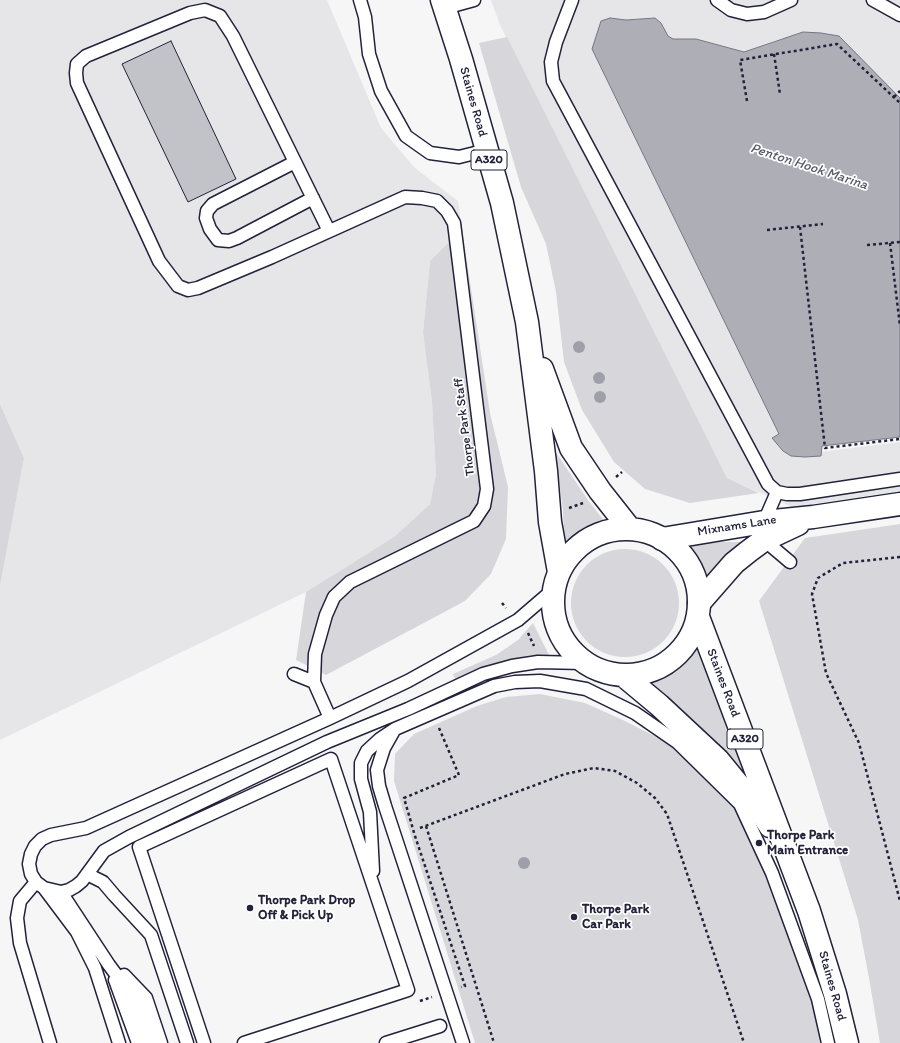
<!DOCTYPE html>
<html>
<head>
<meta charset="utf-8">
<style>
	body { margin:0 }
	canvas { display:block; background:#f6f6f7 }
</style>
</head>
<body>
<canvas width="900" height="1043"></canvas>
<script>
const ctx = document.querySelector('canvas').getContext('2d');
ctx.lineJoin = 'round';
function paint(path, color) {
  ctx.fillStyle = color;
  ctx.fill(path, 'evenodd');
}
function shape(rows) {
  const path = new Path2D();
  for (const r of rows) {
    if (r.length === 3) {
      path.moveTo(r[0] + r[2], r[1]);
      path.arc(r[0], r[1], r[2], 0, 2 * Math.PI);
      continue;
    }
    path.moveTo(r[0], r[1]);
    for (let i = 2; i < r.length; i += 2) path.lineTo(r[i], r[i + 1]);
  }
  return path;
}
function stroke(path, color, width, dash) {
  ctx.strokeStyle = color;
  ctx.lineWidth = width;
  ctx.lineCap = dash ? 'butt' : 'round';
  ctx.setLineDash(dash || []);
  ctx.stroke(path);
}
function write(font, color, halo, rows, align = 'center') {
  ctx.font = font + ' Itim,sans-serif';
  ctx.lineWidth = 3.5;
  ctx.setLineDash([]);
  ctx.textBaseline = 'middle';
  ctx.strokeStyle = halo;
  ctx.fillStyle = color;
  for (const [text, x, y, turn = 0] of rows) {
    ctx.save();
    ctx.translate(x, y);
    ctx.rotate((+turn || 0) * Math.PI / 180);
    ctx.textAlign = isNaN(turn) ? turn : align;
    if (halo) ctx.strokeText(text, 0, 0);
    ctx.fillText(text, 0, 0);
    ctx.restore();
  }
}
const built = shape([
	[0,0,327,0,381,128,415,168,458,201,462,229,430,261,423,333,432,402,436,474,430,504,394,537,306,592,0,740,0,586,24,458,0,404],
	[491,0,900,0,900,98,897,95,782,38,744,52,696,39,673,39,668,36,661,23,655,18,626,20,610,18,592,49,779,434,772,438,821,456,820,452,900,442,900,491,792,507,727,478,500,25]
]);
const green = shape([
	[507,37,727,478,759,493,690,503,645,489,614,462,582,410,564,362,556,292,546,244,521,187,479,43],
	[462,229,490,413,508,487,506,539,491,574,465,601,326,675,296,660,306,592,394,537,430,504,436,474,432,402,423,333,430,261],
	[0,404,24,458,0,586],
	[555,451,588,500,605,522,578,534,564,542,563,510],
	[900,524,900,1043,880,1043,869,978,858,920,759,601,805,538],
	[720,542,745,542,705,585,698,561,687,546],
	[625,603,54],
	[533,623,549,655,530,655,502,662,455,679,453,674,496,655,518,640],
	[698,641,755,788,647,682,665,674,685,659],
	[540,694,585,703,625,721,672,745,740,804,772,873,828,1043,475,1043,394,781,395,754,414,734,477,706,506,697]
]);
const water = shape([
	[610,18,626,20,655,18,661,23,668,36,673,39,696,39,744,52,803,32,821,33,839,36,900,98,900,437,822,446,821,456,805,457,791,456,783,451,772,438,779,434,592,49,601,21,610,18]
]);
const building = shape([
	[171,41,236,179,188,202,122,64,171,41]
]);
const path = shape([
	[774,54,780,94],
	[894,97,900,91],
	[747,101,740,60,837,44,900,103],
	[800,227,825,448,900,439],
	[767,230,823,224],
	[890,243,900,326],
	[867,245,900,242],
	[616,477,622,472],
	[569,508,583,503],
	[900,557,843,563,818,578,812,594,826,673,859,743,900,901],
	[502,603,506,608],
	[528,633,534,646],
	[439,728,459,775,404,798,415,836,465,986,461,987],
	[426,826,494,1043],
	[420,828,565,774,594,768,615,771,637,783,655,798,667,814,744,1043],
	[420,1001,432,997]
]);
const lane = shape([
	[360,0,365,17,369,54,381,91,406,136,430,153,459,157,487,150],
	[572,0,556,42,551,62,553,81,768,484,777,492,787,494,800,494,900,479],
	[717,0,731,10,747,14,764,12,791,0],
	[873,0,900,15],
	[445,8,474,0],
	[295,162,213,204,207,211,206,218,210,229,218,240,229,241,237,238,313,198],
	[777,492,764,522,764,540,790,562],
	[554,589,518,620,408,681,330,718,86,828,51,835,42,839,35,846,31,854,29,864,31,874,36,882,44,888,61,892,69,890,76,886,82,881,104,851,129,837,327,742,408,709,483,674,512,666,538,662,584,663],
	[294,674,314,682,330,718],
	[314,682,315,654,326,615,334,597,350,582,474,521,484,506,487,489,454,223,447,211,437,201,422,198,405,197,272,257,198,288,188,290,178,286,159,261,77,83,76,73,77,64,86,56,190,13,205,10,220,16,233,36,329,231],
	[393,732,384,748,377,770,379,786,385,806,463,1043],
	[373,871,370,812,361,779,361,763,367,751,380,739,395,729,494,686,515,682,540,681,586,689,635,713,677,742,740,804,772,873,818,999,828,1043],
	[87,874,103,882,114,895,151,935,187,1043],
	[36,882,20,901,17,918,20,943,50,1043],
	[44,888,77,932,95,968,119,1043],
	[61,892,109,965,135,1000,149,1043],
	[124,975,146,998,161,1043],
	[115,980,138,1043],
	[204,1043,139,847,331,759,408,990,244,1043],
	[386,1043,440,1026]
]);
const street = shape([
	[662,539,764,522,813,517,900,504],
	[699,603,734,563,749,551,764,540,798,524]
]);
const primary = shape([
	[442,0,461,59,502,203,527,322,546,471,550,522,559,572],
	[542,369,571,448,600,491,630,529],
	[626,602,73],
	[698,617,809,911,835,994,847,1043],
	[623,675,659,705,718,760,763,815,770,826]
]);
const trees = [
	[579,347],
	[599,378],
	[600,397],
	[524,863]
];
const markers = [
	[759,843,4,"#22223b"],
	[250,908,4,"#22223b"],
	[574,917,4,"#22223b"]
];
const shields = [
	[489,160,36],
	[745,739,36]
];
const shieldNames = [
	["A320",489,160],
	["A320",745,739]
];
const streetNames = [
	["Staines Road",473,102,74],
	["Thorpe Park Staff",465,427,-97],
	["Mixnams Lane",737,526,-9],
	["Staines Road",723,683,69],
	["Staines Road",832,986,74]
];
const poiNames = [
	["Thorpe Park",767,836],
	["Main Entrance",767,851],
	["Thorpe Park Drop",258,901],
	["Off & Pick Up",258,916],
	["Thorpe Park",582,910],
	["Car Park",582,925]
];
const waterNames = [
	["Penton Hook Marina",809,167,18]
];
paint(built, '#e6e6e9');
paint(green, '#d7d7db');
paint(water, '#aeaeb7');
stroke(water, '#767685', 1);
paint(building, '#c2c2c9');
stroke(building, '#22223b', 1);
stroke(lane, '#22223b', 15);
stroke(street, '#22223b', 25);
stroke(primary, '#22223b', 25);
stroke(path, '#22223b', 2.5, [3, 3]);
stroke(lane, '#fff', 12);
stroke(street, '#fff', 22);
stroke(primary, '#fff', 22);
ctx.fillStyle = '#9f9faa';
for (const [x, y] of trees) {
  ctx.beginPath();
  ctx.arc(x, y, 6, 0, 2 * Math.PI);
  ctx.fill();
}
for (const [x, y, r, color] of markers) {
  const dot = new Path2D();
  dot.arc(x, y, r, 0, 2 * Math.PI);
  ctx.fillStyle = color;
  ctx.fill(dot);
  stroke(dot, '#fff', 1.5);
}
for (const [x, y, w] of shields) {
  const box = new Path2D();
  box.roundRect(x - w / 2, y - 10, w, 20, 3);
  ctx.fillStyle = '#fff';
  ctx.fill(box);
  stroke(box, '#22223b', 1);
}
write('bold 12px', '#22223b', null, shieldNames);
write('13px', '#22223b', '#fff', streetNames);
write('bold 13px', '#22223b', '#fff', poiNames, 'left');
write('italic 14px', '#5a5a6d', '#fff', waterNames);
</script>
</body>
</html>
